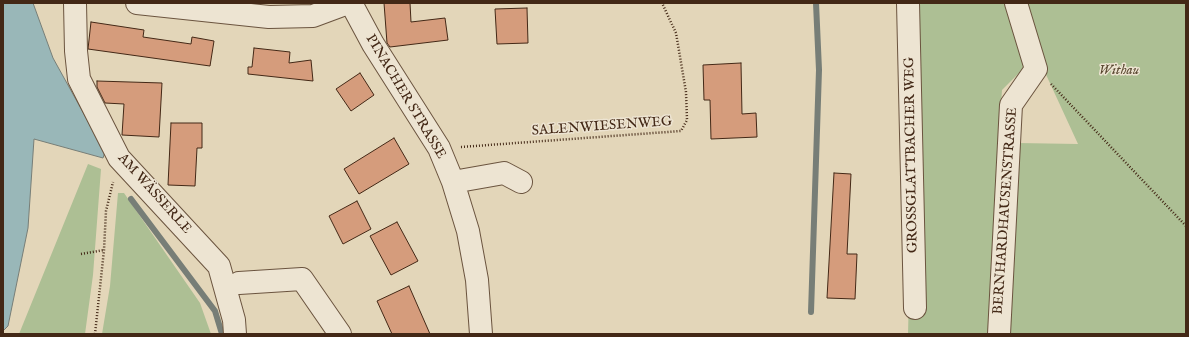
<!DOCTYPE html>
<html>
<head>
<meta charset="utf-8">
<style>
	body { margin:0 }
	#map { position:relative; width:1189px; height:337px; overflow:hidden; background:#e3d6b9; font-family:"IM FELL English",serif }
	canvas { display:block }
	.frame { position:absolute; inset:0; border:4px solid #432816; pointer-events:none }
</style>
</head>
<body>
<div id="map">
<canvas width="1189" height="337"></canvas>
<div class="frame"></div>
</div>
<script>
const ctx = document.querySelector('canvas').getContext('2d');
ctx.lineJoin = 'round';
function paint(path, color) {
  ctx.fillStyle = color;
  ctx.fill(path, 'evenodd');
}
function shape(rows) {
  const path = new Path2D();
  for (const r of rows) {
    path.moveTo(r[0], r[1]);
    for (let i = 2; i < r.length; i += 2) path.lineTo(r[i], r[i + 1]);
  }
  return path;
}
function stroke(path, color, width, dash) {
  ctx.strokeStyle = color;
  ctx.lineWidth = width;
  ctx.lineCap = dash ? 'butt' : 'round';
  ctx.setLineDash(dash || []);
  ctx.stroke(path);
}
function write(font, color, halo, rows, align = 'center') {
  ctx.font = font + ' "IM FELL English",serif';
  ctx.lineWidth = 3;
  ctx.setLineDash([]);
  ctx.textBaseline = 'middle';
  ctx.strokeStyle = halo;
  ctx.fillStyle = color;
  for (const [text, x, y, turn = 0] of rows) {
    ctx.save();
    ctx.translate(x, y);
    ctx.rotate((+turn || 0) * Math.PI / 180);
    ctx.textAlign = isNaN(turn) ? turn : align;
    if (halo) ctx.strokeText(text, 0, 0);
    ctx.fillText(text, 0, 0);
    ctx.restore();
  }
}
const green = shape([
	[916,3,1186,3,1186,334,1010,334,1017,143,1078,144,1037,55,1002,90,998,147,992,334,908,334],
	[88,164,101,169,93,275,85,334,19,334],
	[118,193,124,193,200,303,211,334,102,334,110,286]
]);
const water = shape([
	[3,3,33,3,53,58,105,152,103,158,34,139,28,228,8,326,3,331,3,3]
]);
const stream = shape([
	[131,199,215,311,222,334],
	[811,312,819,70,816,3]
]);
const building = shape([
	[384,3,410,3,411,22,445,18,448,40,390,47,387,43,384,3],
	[527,8,528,43,497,44,495,9,527,8],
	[91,22,144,30,143,37,191,44,192,37,214,41,210,66,88,49,91,22],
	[254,48,290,52,289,63,311,60,313,81,248,74,248,67,252,67,254,48],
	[741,63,742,114,756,113,757,137,711,139,710,100,704,100,703,65,741,63],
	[360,73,374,95,351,111,336,89,360,73],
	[97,81,162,83,159,137,122,135,124,104,105,103,97,87,97,81],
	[171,123,202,123,202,148,197,148,195,186,168,185,171,123],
	[394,138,409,164,359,194,344,169,394,138],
	[834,173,851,174,847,254,857,254,855,299,827,298,834,173],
	[357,201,371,229,343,244,329,216,357,201],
	[397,222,418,261,391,275,370,236,397,222],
	[409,286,430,334,392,334,377,301,409,286]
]);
const path = shape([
	[1051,84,1186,226],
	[461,147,681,131,687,120,686,92,676,33,662,3],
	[81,254,104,250],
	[95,334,104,250,106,211,113,182]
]);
const minor = shape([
	[75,3,76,51,79,79,119,158,219,266,234,320,235,334],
	[137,3,269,17,313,16,348,3],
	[351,3,373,44,439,148,453,182,468,231,477,280,481,334],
	[908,3,915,308],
	[453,182,504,173,521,182],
	[239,283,302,279,340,334],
	[999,334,1011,105,1036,69,1016,3]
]);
const parkNames = [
	["Withau",1119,71]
];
const streetNames = [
	["PINACHER STRASSE",405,97,59],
	["SALENWIESENWEG",602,127,-4],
	["GROSSGLATTBACHER WEG",912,155,-91],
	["AM WÄSSERLE",154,194,48],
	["BERNHARDHAUSENSTRASSE",1006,211,-86]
];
paint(green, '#adbf94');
paint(water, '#99b7b8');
stroke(water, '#777e77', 1);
stroke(stream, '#777e77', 6);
paint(building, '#d59c7c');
stroke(building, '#432816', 1);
stroke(minor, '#6b543f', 24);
stroke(path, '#432816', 2.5, [1, 2]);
stroke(minor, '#ede4d2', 22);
write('italic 14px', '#58462f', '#ede4d2', parkNames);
write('14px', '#432816', '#ede4d2', streetNames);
</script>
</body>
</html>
